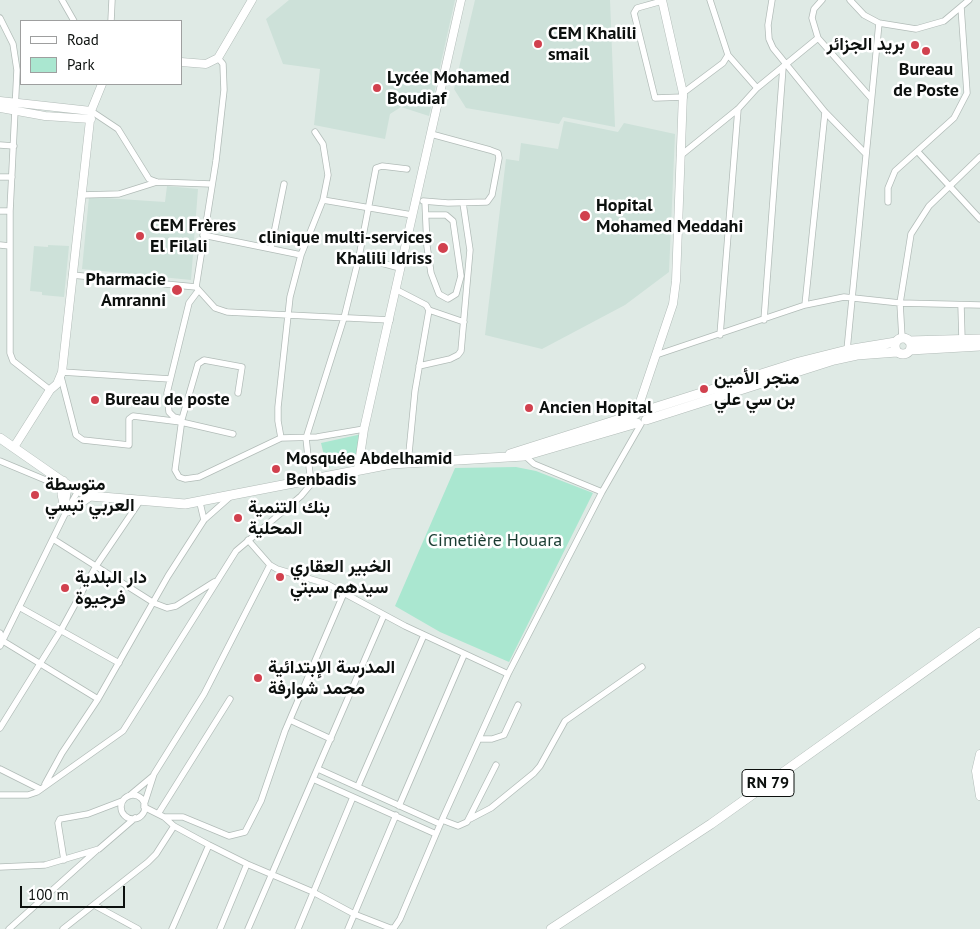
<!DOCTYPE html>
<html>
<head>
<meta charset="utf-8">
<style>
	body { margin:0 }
	#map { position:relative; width:980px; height:929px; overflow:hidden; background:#dfeae5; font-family:"PT Sans",sans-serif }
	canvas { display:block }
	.legend { position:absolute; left:20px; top:20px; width:162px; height:65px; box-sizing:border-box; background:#fff; border:1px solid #9e9f9f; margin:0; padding:6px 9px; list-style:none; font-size:15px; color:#0c100e }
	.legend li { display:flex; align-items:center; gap:10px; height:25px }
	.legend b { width:25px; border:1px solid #9e9f9f }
	.scale { position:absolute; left:20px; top:886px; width:105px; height:22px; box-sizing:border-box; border:2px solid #0c100e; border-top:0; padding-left:6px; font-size:15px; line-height:18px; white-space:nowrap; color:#0c100e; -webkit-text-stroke:4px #fff; paint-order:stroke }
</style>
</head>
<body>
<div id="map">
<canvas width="980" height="929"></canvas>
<ul class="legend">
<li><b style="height:6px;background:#fff"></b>Road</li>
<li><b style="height:14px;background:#aae7d0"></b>Park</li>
</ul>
<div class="scale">100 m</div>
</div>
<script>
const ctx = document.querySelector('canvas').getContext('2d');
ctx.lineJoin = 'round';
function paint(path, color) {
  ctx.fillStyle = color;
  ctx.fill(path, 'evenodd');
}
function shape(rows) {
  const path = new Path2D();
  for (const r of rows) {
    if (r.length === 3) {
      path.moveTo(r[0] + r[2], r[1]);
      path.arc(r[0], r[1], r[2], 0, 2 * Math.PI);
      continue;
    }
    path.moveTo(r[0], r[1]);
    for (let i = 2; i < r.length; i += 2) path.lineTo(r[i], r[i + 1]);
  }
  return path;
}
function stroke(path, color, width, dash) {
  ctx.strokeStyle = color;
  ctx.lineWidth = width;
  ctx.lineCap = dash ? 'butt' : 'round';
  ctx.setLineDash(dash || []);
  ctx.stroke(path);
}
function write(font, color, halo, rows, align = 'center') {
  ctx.font = font + ' "PT Sans",Vazirmatn,sans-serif';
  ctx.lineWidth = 5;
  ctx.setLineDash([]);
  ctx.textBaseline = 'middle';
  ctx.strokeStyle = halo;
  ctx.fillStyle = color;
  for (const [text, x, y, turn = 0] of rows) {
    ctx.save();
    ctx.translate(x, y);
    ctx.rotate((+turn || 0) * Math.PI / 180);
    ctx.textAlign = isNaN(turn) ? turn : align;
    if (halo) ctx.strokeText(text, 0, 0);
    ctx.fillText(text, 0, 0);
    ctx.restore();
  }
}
const built = shape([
	[289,0,455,0,429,116,401,107,390,114,385,139,314,125,320,69,283,64,266,19],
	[475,0,610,0,615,127,563,117,559,124,466,108,454,89],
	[564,121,618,132,624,123,675,134,669,272,625,305,542,349,485,335,506,159,519,161,521,143,558,149],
	[167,186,198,189,191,280,82,269,89,197,165,202],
	[48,245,69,246,64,297,42,295,42,292,30,291,34,246,48,247]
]);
const green = shape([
	[362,434,358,460,327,468,321,443],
	[516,467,536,471,593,493,509,662,440,632,395,606,455,468]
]);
const street = shape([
	[62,0,74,21],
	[772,0,768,25,769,39,773,48,825,112,865,153],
	[822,0,814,9,812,18,818,38,871,98],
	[850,0,864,15,879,23,916,29,944,21,969,0],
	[662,1,637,8,634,13,655,98,684,97],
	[0,18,13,44,17,70,10,211,10,353,13,361,50,390],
	[111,21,112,0],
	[728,55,757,88],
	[218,58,223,64,224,90,216,161,196,287,215,308,227,312,390,320],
	[683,93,723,63,728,55,710,0],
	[91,111,118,129,149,179,157,182,211,184],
	[0,145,14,146],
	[918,152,980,219],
	[680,156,738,109,757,88,818,38],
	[0,177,12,177],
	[81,195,119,194,157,182],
	[323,200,412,215],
	[423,201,448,203,487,202,492,195,499,158,498,153,490,150,431,134],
	[425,202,427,246,431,273,439,294,448,299,456,294,461,276,453,221,446,215,426,215],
	[888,202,888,188,895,171,954,118,967,93,961,7],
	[0,211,10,211],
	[203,235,301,255],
	[0,245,10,246],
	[271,248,284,184],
	[359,257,400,268],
	[72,275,196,287],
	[395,289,426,305,429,310,415,391,408,463],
	[805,305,825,112],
	[961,305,962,340],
	[429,310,464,322],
	[764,320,783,67],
	[720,335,738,109],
	[902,338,900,303,911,234,929,206,980,157],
	[847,350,879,23],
	[656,355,805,305,844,297,900,303,980,305],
	[419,366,450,359,458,355,461,351,470,250,463,203],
	[62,372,170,379],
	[61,377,76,435,83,440,129,445,129,419,133,416,181,422,233,434],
	[238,393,242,367,204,360,198,364,182,419,175,470,179,477,185,479,199,477,281,438,317,437,364,429],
	[182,419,174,417,169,412,167,393,189,303,198,291],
	[281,438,278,421,278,407,290,297,301,255,323,200,328,175,323,144,315,132],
	[523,454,534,464,602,492],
	[0,461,48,481,61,480],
	[66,503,69,486],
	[200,503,204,520],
	[53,539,154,603,167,608,176,606,214,582],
	[248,540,270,565,277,569,327,584,405,626,508,674],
	[19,607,119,663],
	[0,633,3,641,98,699],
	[0,646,65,514,78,491],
	[290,720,331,739],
	[0,728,61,630,96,566,140,501],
	[480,739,492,739,504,735,518,705],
	[0,769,40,789],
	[318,769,440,824],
	[313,779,436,834],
	[45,784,62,753,98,699,168,576,204,520,230,497],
	[358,786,424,635],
	[0,795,28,795,37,792,123,731,236,551,301,496,311,484,306,438,344,318,359,257,376,168,382,166,407,169],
	[133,807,12],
	[129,796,153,776],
	[144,805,154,774,204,694,270,565],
	[399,806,464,655],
	[144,807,164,817,174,826,209,845,247,864,313,892,354,914,390,928,394,928,400,919,442,820,508,674,602,492,641,424],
	[158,814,230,699],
	[164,817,183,817,229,836,245,832,261,801,285,731,344,593],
	[470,819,491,808,534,773,540,766,565,721,642,667],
	[442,820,458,826,467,822,496,765],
	[64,860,58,823,60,819,88,814,122,801],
	[0,867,45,865,99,849,135,818],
	[94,905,138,929],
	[9,929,97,850],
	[63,929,148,862,156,854,174,826],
	[172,929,209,845],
	[220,929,247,864],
	[248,929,384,615],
	[298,929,353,797],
	[348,929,396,815]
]);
const secondary = shape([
	[181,62,206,64,218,58,252,0],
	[0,101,91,111],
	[0,108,45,116,91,119],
	[639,412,641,399,673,304,676,281,683,93,662,0],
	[14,447,50,390,57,384,62,372,91,111,102,84],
	[358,470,364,429,461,0],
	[980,754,976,771,980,796]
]);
const primary = shape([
	[903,346,8],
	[909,341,980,339],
	[910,350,980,346],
	[641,412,799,362,847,350,896,342],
	[646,420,834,360,857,355,897,352],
	[0,438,69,486,90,496,185,504,391,464,524,456,637,423],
	[510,454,636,414],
	[63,481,62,494,65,509],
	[68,511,90,496],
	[551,929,711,824,980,632]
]);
const markers = [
	[538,44,5,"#d1414e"],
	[915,45,5,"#d1414e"],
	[926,51,5,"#d1414e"],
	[377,88,5,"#d1414e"],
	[585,216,6,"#d1414e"],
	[140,236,5,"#d1414e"],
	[443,248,6,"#d1414e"],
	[177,290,6,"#d1414e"],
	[704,389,5,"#d1414e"],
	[95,400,5,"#d1414e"],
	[529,408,5,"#d1414e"],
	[276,469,5,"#d1414e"],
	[35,495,5,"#d1414e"],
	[238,518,5,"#d1414e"],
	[280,577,5,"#d1414e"],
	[65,588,5,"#d1414e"],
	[258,678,5,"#d1414e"]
];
const shields = [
	[768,783,52]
];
const shieldNames = [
	["RN 79",768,783]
];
const poiNames = [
	["CEM Khalili",548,34],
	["smail",548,55],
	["بريد الجزائر",905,45,"right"],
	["Bureau",926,70,"center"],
	["de Poste",926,91,"center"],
	["Lycée Mohamed",387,78],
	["Boudiaf",387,99],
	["Hopital",596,206],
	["Mohamed Meddahi",596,227],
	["CEM Frères",150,226],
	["El Filali",150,247],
	["clinique multi-services",432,238,"right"],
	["Khalili Idriss",432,259,"right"],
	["Pharmacie",166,280,"right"],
	["Amranni",166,301,"right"],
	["متجر الأمين",714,379],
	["بن سي علي",714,400],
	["Bureau de poste",105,400],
	["Ancien Hopital",539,408],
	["Mosquée Abdelhamid",286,459],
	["Benbadis",286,480],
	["متوسطة",45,485],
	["العربي تبسي",45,506],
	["بنك التنمية",248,508],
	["المحلية",248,529],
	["الخبير العقاري",290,567],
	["سيدهم سبتي",290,588],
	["دار البلدية",75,578],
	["فرجيوة",75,599],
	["المدرسة الإبتدائية",268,668],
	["محمد شوارفة",268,689]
];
const parkNames = [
	["Cimetière Houara",495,541]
];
paint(built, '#cde1d9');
paint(green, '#aae7d0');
stroke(street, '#b2bcb8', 7);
stroke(secondary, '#b2bcb8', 9);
stroke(primary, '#b2bcb8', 10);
stroke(street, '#fff', 5.5);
stroke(secondary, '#fff', 8);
stroke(primary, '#fff', 9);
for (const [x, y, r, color] of markers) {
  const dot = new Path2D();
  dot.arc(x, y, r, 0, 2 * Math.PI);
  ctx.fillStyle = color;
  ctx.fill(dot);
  stroke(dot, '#fff', 2);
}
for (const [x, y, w] of shields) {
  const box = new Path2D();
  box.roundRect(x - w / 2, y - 13.5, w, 27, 4);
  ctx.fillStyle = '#fff';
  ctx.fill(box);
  stroke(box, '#0c100e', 1);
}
write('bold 16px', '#0c100e', null, shieldNames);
write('bold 18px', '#0c100e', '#fff', poiNames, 'left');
write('18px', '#193c31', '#fff', parkNames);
</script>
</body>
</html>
